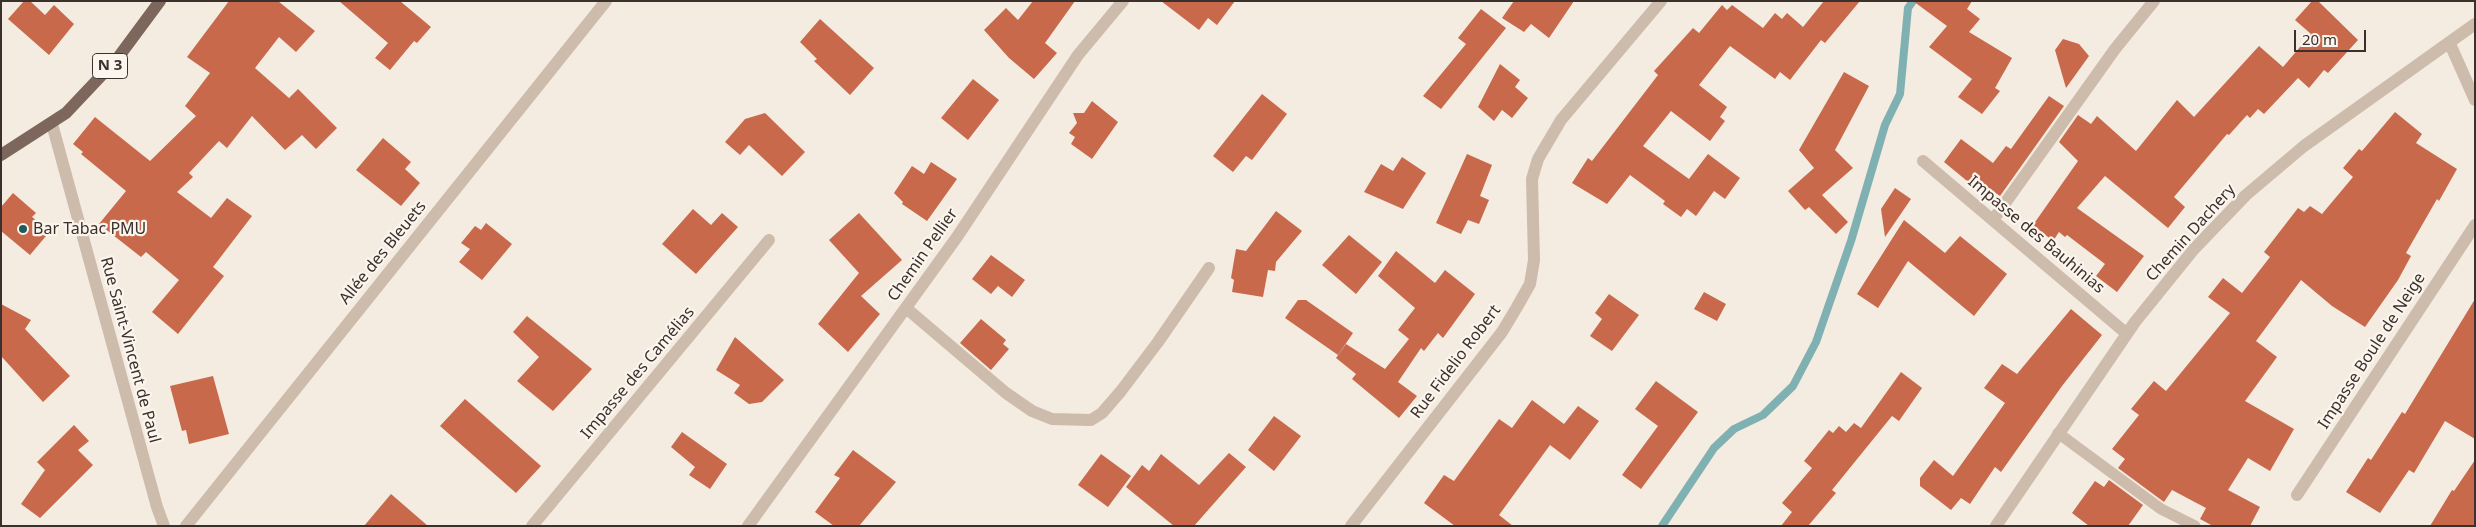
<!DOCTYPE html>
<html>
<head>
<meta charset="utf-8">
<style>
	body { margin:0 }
	#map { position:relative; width:2476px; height:527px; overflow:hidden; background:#f4ebe1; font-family:"Noto Sans",sans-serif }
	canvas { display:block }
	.frame { position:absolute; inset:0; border:2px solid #3b302b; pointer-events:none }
	.scale { position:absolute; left:2294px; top:30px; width:72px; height:22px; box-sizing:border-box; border:2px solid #3b302b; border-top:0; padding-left:6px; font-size:15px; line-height:18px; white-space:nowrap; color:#3b302b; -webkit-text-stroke:4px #fbf5ee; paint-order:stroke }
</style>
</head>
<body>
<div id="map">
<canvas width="2476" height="527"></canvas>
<div class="frame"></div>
<div class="scale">20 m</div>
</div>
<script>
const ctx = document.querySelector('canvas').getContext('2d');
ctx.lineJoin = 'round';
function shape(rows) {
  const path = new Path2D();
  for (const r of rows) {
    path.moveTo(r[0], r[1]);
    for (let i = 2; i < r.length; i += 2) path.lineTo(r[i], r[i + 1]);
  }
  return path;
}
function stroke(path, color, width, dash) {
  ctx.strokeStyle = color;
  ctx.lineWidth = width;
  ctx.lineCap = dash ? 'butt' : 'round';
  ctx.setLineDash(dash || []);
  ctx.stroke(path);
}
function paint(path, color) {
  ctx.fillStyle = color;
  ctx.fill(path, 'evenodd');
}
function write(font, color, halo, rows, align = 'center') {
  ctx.font = font + ' "Noto Sans",sans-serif';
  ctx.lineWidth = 4.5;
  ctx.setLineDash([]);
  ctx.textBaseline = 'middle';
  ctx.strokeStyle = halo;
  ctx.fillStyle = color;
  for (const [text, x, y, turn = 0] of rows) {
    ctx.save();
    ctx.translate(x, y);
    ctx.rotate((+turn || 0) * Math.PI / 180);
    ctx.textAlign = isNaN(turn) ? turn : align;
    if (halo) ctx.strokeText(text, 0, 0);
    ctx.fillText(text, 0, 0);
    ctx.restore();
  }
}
const stream = shape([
	[1662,526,1714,448,1734,429,1763,415,1793,386,1816,342,1851,241,1885,125,1900,94,1908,8,1913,1]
]);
const building = shape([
	[24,1,30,1,45,15,54,5,74,24,49,55,8,19],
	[229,1,278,1,315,31,296,52,279,37,255,68,289,98,298,89,337,128,316,149,302,135,285,150,252,116,227,148,219,141,189,173,193,177,177,192,211,218,227,198,252,216,213,267,224,276,178,334,152,312,179,280,146,252,141,257,99,224,126,191,81,154,83,152,73,144,95,117,150,161,196,116,185,106,210,73,187,57],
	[339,1,400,1,431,27,417,43,414,41,390,70,375,58,388,43],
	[1033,1,1075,1,1045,43,1057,53,1034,79,1009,58,984,30,1006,8,1018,20],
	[1161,1,1235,1,1217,25,1208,18,1199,30],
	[1514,1,1574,1,1549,38,1531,24,1524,32,1502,18],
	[1824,1,1860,1,1825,43,1821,40,1790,80,1780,72,1775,79,1730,46,1699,85,1727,107,1720,117,1725,121,1710,141,1671,111,1643,146,1689,179,1708,154,1740,178,1725,199,1714,191,1696,216,1687,209,1681,217,1663,204,1665,201,1630,175,1607,204,1572,183,1588,158,1592,161,1658,75,1654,71,1693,28,1699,33,1722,5,1727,10,1732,5,1763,28,1775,13,1782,19,1787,13,1803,27],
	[1913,1,1972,1,1967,9,1980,19,1969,32,2012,58,1995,88,2000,91,1982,114,1958,97,1972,79,1929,47,1947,26],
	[2312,1,2318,1,2358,40,2328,73,2324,70,2309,88,2298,78,2264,114,2258,109,2250,118,2247,115,2229,135,2227,134,2174,197,2185,207,2168,228,2105,176,2077,208,2144,256,2117,292,2096,276,2105,264,2067,235,2065,237,2059,232,2053,241,2033,225,2078,161,2059,142,2078,115,2091,124,2097,116,2136,151,2177,100,2194,117,2259,46,2283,67,2311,34,2295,20],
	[1481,9,1506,28,1441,109,1423,96,1466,44,1458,38],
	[820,19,874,68,850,95,814,61,817,59,800,42],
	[2063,39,2079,44,2089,56,2066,88,2055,50],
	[1500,64,1520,80,1515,87,1528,98,1512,118,1502,110,1494,121,1478,107],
	[1844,72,1869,86,1835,150,1853,168,1822,195,1848,222,1836,234,1809,207,1805,210,1788,191,1814,168,1799,150],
	[973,79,999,100,968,140,941,118],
	[1262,94,1287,114,1252,160,1246,156,1233,172,1213,156],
	[2049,96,2064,106,2000,196,1976,179,1972,185,1944,162,1961,139,1993,163,2006,146,2011,149],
	[1092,101,1118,122,1092,159,1071,144,1075,137,1069,133,1077,123,1073,113,1084,113],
	[2395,112,2422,134,2416,143,2457,169,2439,201,2437,199,2406,253,2411,256,2398,280,2365,327,2332,306,2301,280,2256,341,2277,357,2245,401,2294,429,2270,471,2248,458,2228,490,2260,507,2250,526,2213,526,2200,519,2206,508,2172,490,2164,502,2118,468,2125,459,2112,449,2139,415,2131,409,2154,381,2166,391,2230,313,2208,297,2223,278,2242,293,2270,257,2264,252,2298,208,2304,212,2310,206,2322,214,2353,177,2343,168,2359,149,2362,151],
	[765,113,805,152,782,176,749,145,740,155,725,142,745,119],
	[383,138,411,162,405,169,420,183,401,206,356,170],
	[1467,154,1492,165,1480,196,1489,200,1479,224,1468,220,1461,234,1436,223],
	[1402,157,1426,173,1403,209,1364,192,1381,164,1393,171],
	[931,162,957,179,927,221,902,204,903,202,894,193,912,166,924,174],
	[1895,188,1911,199,1885,237,1881,209],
	[13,193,36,213,32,217,46,228,42,233,46,236,30,255,1,231,1,207],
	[693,209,711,225,722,213,738,227,696,274,662,244],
	[1276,211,1302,231,1276,262,1275,271,1268,270,1263,297,1232,292,1234,280,1231,278,1236,249,1246,251],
	[859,213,902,260,861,296,880,314,848,352,818,324,859,273,829,240],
	[1904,220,1945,253,1960,236,2007,274,1974,316,1908,261,1878,308,1857,294],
	[486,223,512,244,482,280,459,262,470,249,461,243,475,226,481,230],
	[1349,235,1382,262,1356,294,1322,265],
	[1396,251,1435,283,1445,270,1475,294,1443,338,1438,333,1424,351,1421,348,1398,382,1417,396,1399,418,1352,379,1356,374,1336,358,1346,344,1385,369,1409,339,1398,330,1415,308,1378,276],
	[991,255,1025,280,1012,297,998,286,991,294,972,279],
	[1704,292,1726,304,1717,321,1694,309],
	[1609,294,1639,315,1612,351,1590,336,1602,319,1595,313],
	[2475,299,2475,439,2445,421,2414,473,2409,470,2380,513,2346,492,2368,458,2371,460,2402,412,2405,414],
	[1298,300,1306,300,1353,333,1338,355,1285,318],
	[1,304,31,320,25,329,70,376,43,402,1,356],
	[2071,309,2102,335,2062,386,2001,472,1995,467,1970,504,1961,498,1951,510,1920,486,1920,478,1934,460,1953,476,2005,403,1984,388,2002,364,2017,374],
	[527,316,592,369,553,411,517,381,539,357,513,332],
	[981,319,1006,340,1003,344,1009,349,991,370,960,343],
	[735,337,784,380,762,402,749,404,734,393,740,385,716,370],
	[1901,372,1922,388,1899,421,1892,416,1832,490,1836,493,1808,526,1781,526,1792,512,1782,503,1812,468,1804,461,1829,430,1833,433,1839,426,1846,432,1854,423,1861,428],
	[213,376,229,434,189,444,186,430,182,431,170,386],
	[1656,381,1698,412,1641,489,1622,475,1658,426,1635,409],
	[465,399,541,466,516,493,440,426],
	[1532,400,1564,424,1578,406,1599,421,1570,460,1550,445,1499,515,1513,526,1455,526,1424,503,1444,475,1454,481,1499,419,1512,428],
	[1274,416,1301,436,1274,471,1248,450],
	[74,425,89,441,78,450,93,465,40,518,21,504,45,470,37,462],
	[682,432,727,464,710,489,689,475,695,467,671,447],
	[853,450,896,482,859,526,834,526,815,512,840,478,834,475],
	[1229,453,1246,467,1194,526,1174,526,1126,487,1142,465,1149,471,1161,454,1199,485],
	[1101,454,1131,476,1108,507,1078,485],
	[2475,460,2475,526,2430,526,2452,490,2454,491],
	[2109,480,2143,505,2128,526,2089,526,2072,513,2095,481,2104,487],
	[391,494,428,526,364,526]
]);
const service = shape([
	[2058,433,2161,509,2195,526]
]);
const minor = shape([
	[2450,44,2475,100],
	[52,124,157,507,164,526],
	[1923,161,2127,334],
	[1993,220,2115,49,2154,1],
	[906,308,1006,393,1032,411,1052,419,1091,420,1102,413,1121,391,1158,342,1209,268],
	[2297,495,2475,225],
	[186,526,606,1],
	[532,526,769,240],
	[748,526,957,237,1078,55,1123,1],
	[1351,526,1502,332,1517,307,1530,284,1534,260,1532,179,1538,159,1561,120,1661,1],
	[1996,526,2135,322,2194,249,2246,195,2304,146,2475,24]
]);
const primary = shape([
	[1,155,66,113,117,59,160,1]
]);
const markers = [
	[23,229,5,"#1f5a5e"]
];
const shields = [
	[110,66,35]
];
const shieldNames = [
	["N 3",110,66]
];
const poiNames = [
	["Bar Tabac PMU",33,229]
];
const streetNames = [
	["Chemin Dachery",2191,233,-48],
	["Impasse des Bauhinias",2036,235,40],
	["Allée des Bleuets",383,253,-51],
	["Chemin Pellier",923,255,-55],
	["Rue Saint-Vincent de Paul",130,350,75],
	["Impasse Boule de Neige",2372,351,-57],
	["Rue Fidelio Robert",1456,362,-53],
	["Impasse des Camélias",638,373,-50]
];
stroke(stream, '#7fb0b2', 8);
paint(building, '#c8694b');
stroke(service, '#cdbbac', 11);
stroke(minor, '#cdbbac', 12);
stroke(primary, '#7d675c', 12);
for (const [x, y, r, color] of markers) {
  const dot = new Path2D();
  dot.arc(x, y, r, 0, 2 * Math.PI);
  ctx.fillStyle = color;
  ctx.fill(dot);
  stroke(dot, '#fbf5ee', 2);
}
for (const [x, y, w] of shields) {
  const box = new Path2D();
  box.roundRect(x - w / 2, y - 12.5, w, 25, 4);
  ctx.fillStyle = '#fbf5ee';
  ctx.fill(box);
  stroke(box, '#3b302b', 1);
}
write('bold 15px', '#3b302b', null, shieldNames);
write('16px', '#3b302b', '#fbf5ee', poiNames, 'left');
write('16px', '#3b302b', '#fbf5ee', streetNames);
</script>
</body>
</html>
